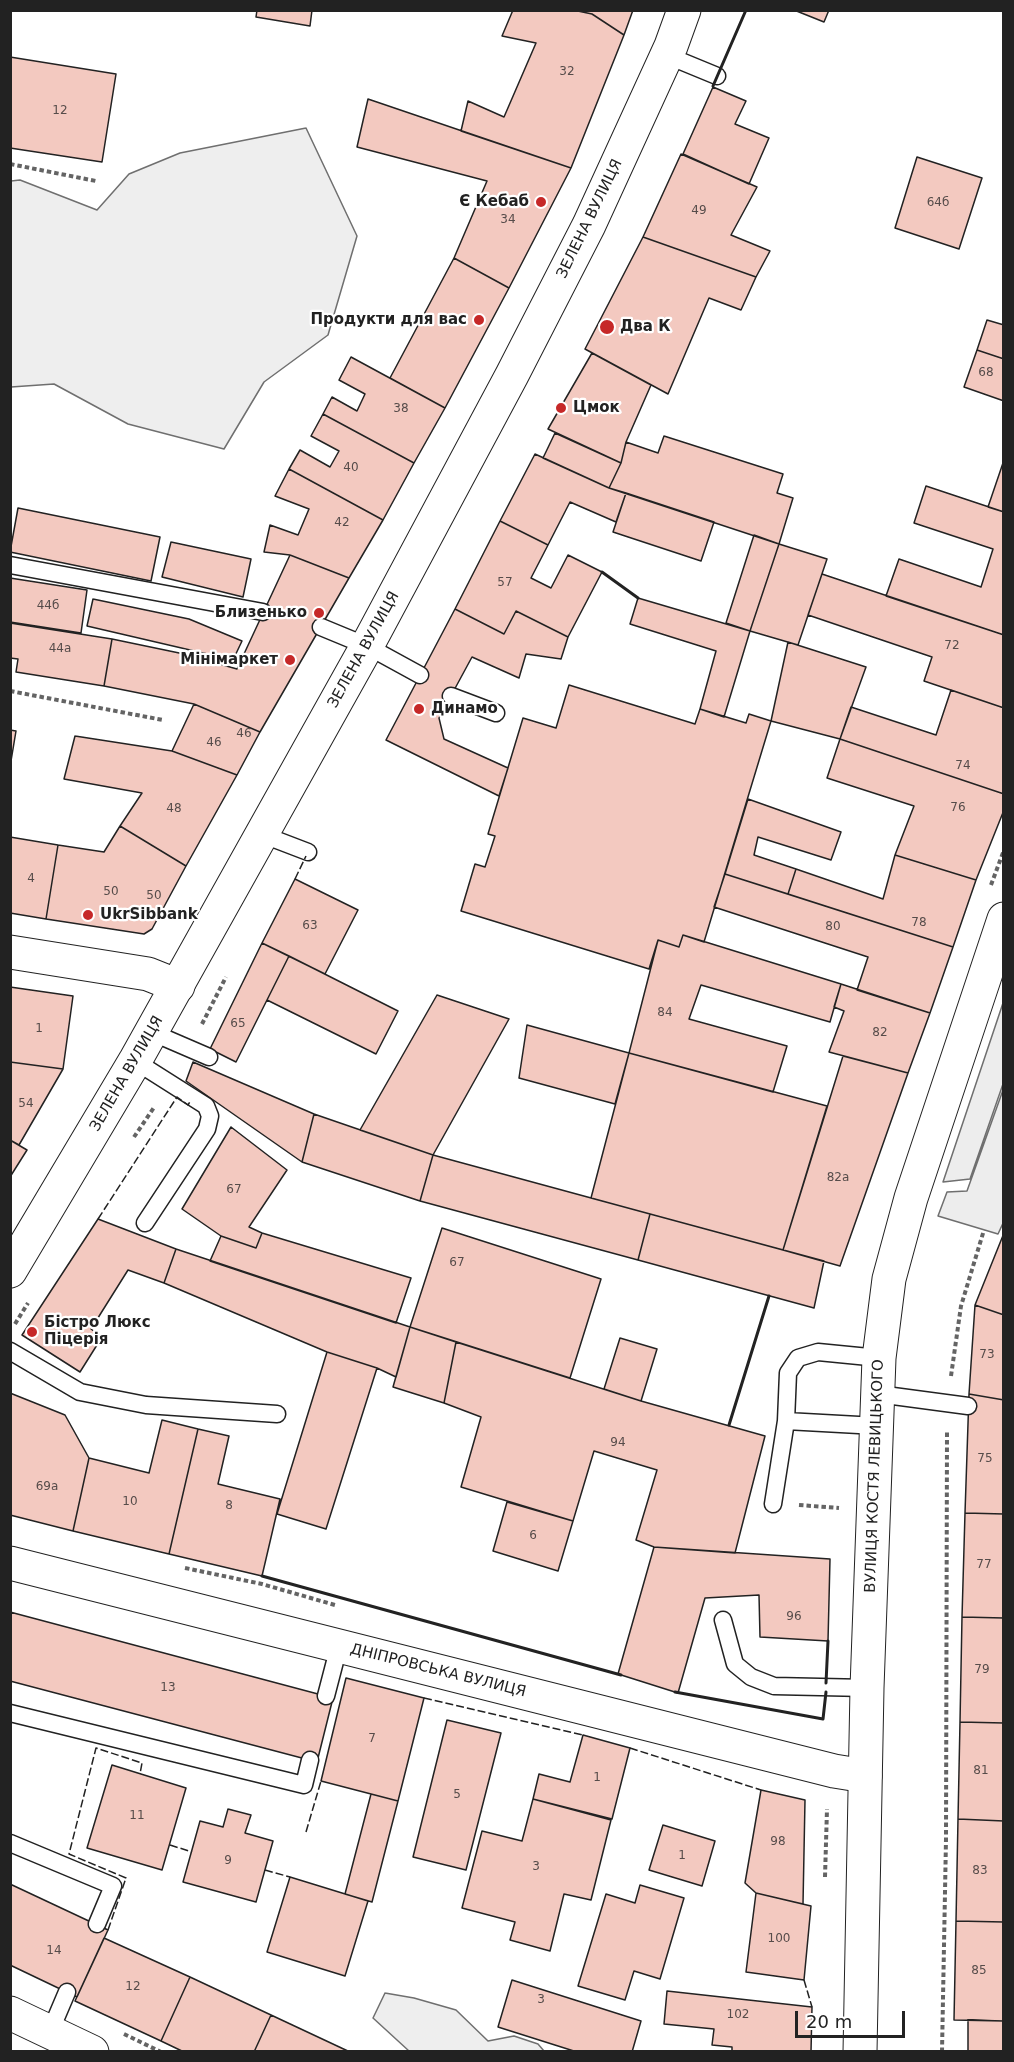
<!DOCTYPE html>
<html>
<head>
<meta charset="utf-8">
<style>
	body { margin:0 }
	#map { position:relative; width:1014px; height:2062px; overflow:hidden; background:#fff; font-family:"DejaVu Sans",sans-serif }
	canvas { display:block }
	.frame { position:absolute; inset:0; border:12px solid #222; pointer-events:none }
	.scale { position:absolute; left:795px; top:2011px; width:110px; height:27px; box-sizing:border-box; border:3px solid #222; border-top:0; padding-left:8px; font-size:18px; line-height:21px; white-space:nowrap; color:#222; -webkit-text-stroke:4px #fff; paint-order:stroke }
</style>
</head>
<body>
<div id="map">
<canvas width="1014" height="2062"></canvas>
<div class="frame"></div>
<div class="scale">20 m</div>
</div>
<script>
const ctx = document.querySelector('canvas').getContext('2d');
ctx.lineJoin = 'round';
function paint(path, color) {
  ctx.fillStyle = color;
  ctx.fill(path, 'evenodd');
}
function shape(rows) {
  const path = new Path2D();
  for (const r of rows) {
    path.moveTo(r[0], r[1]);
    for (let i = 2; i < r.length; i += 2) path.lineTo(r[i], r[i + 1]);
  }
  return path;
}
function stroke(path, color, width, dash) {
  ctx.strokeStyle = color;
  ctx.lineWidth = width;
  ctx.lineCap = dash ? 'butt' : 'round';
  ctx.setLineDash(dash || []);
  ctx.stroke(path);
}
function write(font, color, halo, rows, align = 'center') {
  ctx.font = font + ' "DejaVu Sans",sans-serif';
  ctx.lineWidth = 4.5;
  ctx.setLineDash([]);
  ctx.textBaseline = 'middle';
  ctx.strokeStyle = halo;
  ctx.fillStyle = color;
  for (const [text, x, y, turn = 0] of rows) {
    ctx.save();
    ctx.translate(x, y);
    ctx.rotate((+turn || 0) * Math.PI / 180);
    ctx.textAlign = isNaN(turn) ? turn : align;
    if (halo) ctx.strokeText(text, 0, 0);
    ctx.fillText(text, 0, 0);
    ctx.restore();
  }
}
const green = shape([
	[306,128,357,236,328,335,264,382,224,449,128,424,54,384,11,387,11,181,20,180,97,210,129,174,180,153,306,128],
	[385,1993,414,1998,456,2010,488,2041,514,2036,538,2044,544,2051,409,2051,373,2018,385,1993]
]);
const parking = shape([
	[1003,1003,1003,1084,970,1179,943,1182,1003,1003],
	[1003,1090,1004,1221,998,1234,938,1216,947,1192,967,1191,1003,1090]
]);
const building = shape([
	[257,10,312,10,310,26,256,17,257,10],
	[513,10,573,10,592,14,624,35,571,168,461,131,468,101,504,117,536,43,502,36,513,10],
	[573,10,633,10,624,35,592,14,573,10],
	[794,10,829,10,824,22,794,10],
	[10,57,116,74,102,162,10,148,10,57],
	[713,87,746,101,735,124,769,138,749,184,683,154,713,87],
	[368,99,571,168,509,288,454,258,487,181,357,147,368,99],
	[681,154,757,187,731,235,770,251,756,277,643,237,681,154],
	[917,157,982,178,959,249,895,228,917,157],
	[643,237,756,277,741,310,709,298,668,394,585,349,643,237],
	[454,258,509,288,445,408,390,378,454,258],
	[987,320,1004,325,1004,359,977,350,987,320],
	[977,350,1004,359,1004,401,964,387,977,350],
	[592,353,651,385,626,442,621,463,548,429,592,353],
	[351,357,445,408,414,463,323,414,332,397,357,411,365,394,339,380,351,357],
	[323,414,414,463,383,520,289,469,300,450,330,467,339,451,311,436,323,414],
	[555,433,621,463,609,488,543,458,555,433],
	[664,436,783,474,777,493,793,498,779,544,609,488,621,463,626,442,658,453,664,436],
	[535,454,609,488,626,493,616,522,570,502,548,545,500,521,535,454],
	[1004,460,1004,512,988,507,1004,460],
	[289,469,383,520,349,578,290,555,264,552,270,525,298,535,309,509,275,496,289,469],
	[926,486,1004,512,1004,635,886,596,899,559,981,587,993,549,914,523,926,486],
	[626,493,714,522,701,561,613,532,626,493],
	[18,508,160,537,151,581,10,552,18,508],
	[500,521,548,545,531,578,551,588,568,555,602,572,568,637,516,611,504,634,455,609,500,521],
	[754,535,779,544,750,631,726,623,754,535],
	[171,542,251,559,243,597,162,577,171,542],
	[779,544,827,559,798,645,750,631,779,544],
	[290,555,349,578,260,732,194,704,104,686,112,639,184,654,237,669,290,555],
	[822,574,1004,635,1004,708,924,681,932,657,808,615,822,574],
	[10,578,87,590,81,633,10,622,10,578],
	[638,598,750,631,724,717,700,709,716,651,630,624,638,598],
	[93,599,189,619,242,641,233,660,87,626,93,599],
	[455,609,504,634,516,611,568,637,561,659,526,654,519,678,472,657,439,718,444,739,508,768,499,796,386,740,455,609],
	[10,623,112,639,104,686,16,672,18,659,10,658,10,623],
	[788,642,866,667,840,739,771,721,788,642],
	[569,685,695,724,700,709,746,723,749,714,771,721,704,942,683,935,679,947,658,940,649,969,461,911,475,864,485,867,495,836,488,834,523,718,556,728,569,685],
	[951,690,1004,708,1004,794,840,739,851,707,936,735,951,690],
	[194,704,260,732,237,775,172,751,194,704],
	[10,730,16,731,10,767,10,730],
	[75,736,172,751,237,775,186,866,120,826,142,793,64,779,75,736],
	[840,739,1004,794,1004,810,976,880,895,855,914,806,827,778,840,739],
	[748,799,841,832,831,860,758,837,754,855,796,869,788,894,725,874,748,799],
	[120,826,186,866,152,929,144,934,46,919,58,845,104,852,120,826],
	[10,837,58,845,46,919,10,913,10,837],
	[895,855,976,880,953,947,788,894,796,869,883,899,895,855],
	[725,874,953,947,930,1013,857,990,868,957,714,907,725,874],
	[295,879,358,910,325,974,262,943,295,879],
	[683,935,841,984,830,1022,701,985,689,1019,787,1046,773,1092,629,1053,658,940,679,947,683,935],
	[262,943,289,956,236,1062,210,1049,262,943],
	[289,956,398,1011,376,1054,267,1000,289,956],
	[841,984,930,1013,908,1073,829,1052,844,1011,834,1007,841,984],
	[10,987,73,996,63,1069,10,1062,10,987],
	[437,995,509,1019,433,1155,360,1130,437,995],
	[527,1025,629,1053,615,1104,519,1078,527,1025],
	[629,1053,827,1106,783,1250,591,1198,629,1053],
	[843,1056,908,1073,840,1266,783,1250,843,1056],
	[10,1062,63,1069,19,1145,10,1140,10,1062],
	[193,1062,314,1114,302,1162,186,1081,193,1062],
	[314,1114,433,1155,420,1201,302,1162,314,1114],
	[231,1127,287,1170,249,1227,262,1233,256,1248,221,1236,182,1209,231,1127],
	[10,1140,27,1150,10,1177,10,1140],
	[433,1155,650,1214,638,1260,420,1201,433,1155],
	[650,1214,824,1261,814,1308,638,1260,650,1214],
	[98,1219,176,1249,164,1283,128,1270,91,1329,102,1337,80,1372,22,1335,98,1219],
	[442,1228,601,1279,570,1378,410,1327,442,1228],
	[262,1233,411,1278,396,1323,210,1261,221,1236,256,1248,262,1233],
	[1004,1233,1004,1315,975,1305,1004,1233],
	[176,1249,410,1327,396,1377,377,1368,327,1352,164,1283,176,1249],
	[975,1305,1004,1315,1004,1400,969,1394,975,1305],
	[410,1327,456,1342,444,1403,393,1387,410,1327],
	[620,1338,657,1349,641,1401,604,1389,620,1338],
	[456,1342,641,1401,765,1436,735,1553,654,1547,636,1540,657,1470,594,1451,573,1521,461,1487,481,1417,444,1403,456,1342],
	[327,1352,377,1368,326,1529,277,1514,327,1352],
	[10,1393,65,1415,89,1458,73,1531,10,1515,10,1393],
	[969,1394,1004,1400,1004,1514,965,1513,969,1394],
	[162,1420,198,1429,169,1554,73,1531,89,1458,149,1473,162,1420],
	[198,1429,229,1436,218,1484,280,1499,262,1576,169,1554,198,1429],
	[507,1502,573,1521,558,1571,493,1551,507,1502],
	[965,1513,1004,1514,1004,1618,962,1617,965,1513],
	[654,1547,830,1559,828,1641,760,1637,759,1595,705,1598,678,1693,618,1674,654,1547],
	[10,1612,333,1698,317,1762,10,1681,10,1612],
	[962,1617,1004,1618,1004,1723,960,1722,962,1617],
	[346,1678,424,1698,398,1801,321,1781,346,1678],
	[447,1720,501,1733,466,1870,413,1857,447,1720],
	[960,1722,1004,1723,1004,1821,958,1819,960,1722],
	[583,1735,630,1748,612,1819,533,1799,539,1774,570,1782,583,1735],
	[112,1765,186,1788,162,1870,87,1848,112,1765],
	[761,1790,805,1800,803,1904,756,1893,745,1883,761,1790],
	[371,1794,398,1801,372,1902,345,1894,371,1794],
	[533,1799,611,1820,591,1900,564,1894,550,1951,510,1940,515,1922,462,1908,482,1831,522,1841,533,1799],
	[228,1809,251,1815,245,1833,273,1841,256,1902,183,1882,200,1821,223,1827,228,1809],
	[958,1819,1004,1821,1004,1922,956,1921,958,1819],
	[663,1825,715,1841,702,1886,649,1870,663,1825],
	[290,1877,368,1901,345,1976,267,1952,290,1877],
	[10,1884,108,1930,77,1997,10,1965,10,1884],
	[640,1885,684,1898,660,1979,634,1971,625,2000,578,1986,606,1894,635,1903,640,1885],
	[756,1893,811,1906,804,1980,746,1972,756,1893],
	[956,1921,1004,1922,1004,2021,954,2020,956,1921],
	[104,1938,190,1977,161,2041,75,2001,104,1938],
	[190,1977,271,2015,254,2052,184,2052,161,2041,190,1977],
	[512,1980,641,2021,632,2052,577,2052,498,2027,512,1980],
	[667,1991,812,2007,811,2052,732,2052,732,2047,712,2045,714,2029,664,2024,667,1991],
	[271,2015,350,2052,254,2052,271,2015],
	[968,2020,1004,2021,1004,2052,968,2052,968,2020]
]);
const path = shape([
	[10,164,96,181],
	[10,691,163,720],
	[991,885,1004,850],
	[202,1024,226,977],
	[134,1137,155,1106],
	[15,1324,28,1303],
	[951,1376,961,1306,984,1230],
	[799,1505,839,1508],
	[185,1568,262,1584,335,1605],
	[825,1877,827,1809],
	[124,2034,161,2052],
	[942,2052,946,1839,947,1431]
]);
const lane = shape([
	[666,55,717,76],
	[10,565,263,612],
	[321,627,367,646,420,675],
	[451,696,496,713],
	[261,834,308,852],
	[151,1032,209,1057],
	[135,1061,206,1106,210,1116,207,1129,145,1223],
	[10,1351,80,1392,146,1405,277,1414],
	[878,1394,968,1406],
	[786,1421,877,1426],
	[773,1504,786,1421,788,1373,798,1358,818,1352,879,1358],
	[723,1620,735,1664,751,1677,774,1686,867,1688],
	[326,1696,339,1646],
	[10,1713,304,1785,310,1760],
	[10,1843,113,1886,97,1924],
	[50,2032,67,1992]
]);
const street = shape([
	[10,952,148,974,178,986],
	[10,1563,834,1771,865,1776],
	[10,2013,92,2052]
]);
const primary = shape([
	[10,1271,135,1061,367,646,512,375,589,225,671,46,684,10],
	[860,2052,867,1688,879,1358,889,1279,911,1198,1004,919]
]);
const fence = shape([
	[295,879,306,856],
	[98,1219,177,1097,188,1105,191,1100],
	[424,1698,583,1735],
	[630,1748,761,1790],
	[306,1832,321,1781],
	[170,1845,192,1852],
	[265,1870,290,1877],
	[108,1930,126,1878,69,1854,96,1748,142,1763,140,1774],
	[804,1980,812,2007]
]);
const wall = shape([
	[713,86,746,10],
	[602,572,638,598],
	[729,1425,769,1296],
	[262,1576,621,1675],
	[826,1683,828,1641],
	[675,1692,823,1719,826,1692]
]);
const markers = [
	[541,202,6,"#c62828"],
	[479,320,6,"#c62828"],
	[607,327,8,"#c62828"],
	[561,408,6,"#c62828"],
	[319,613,6,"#c62828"],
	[290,660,6,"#c62828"],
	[419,709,6,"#c62828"],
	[88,915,6,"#c62828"],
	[32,1332,6,"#c62828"]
];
const numberNames = [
	["32",567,72],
	["12",60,111],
	["64б",938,203],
	["49",699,211],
	["34",508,220],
	["68",986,373],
	["38",401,409],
	["40",351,468],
	["42",342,523],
	["57",505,583],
	["44б",48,606],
	["72",952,646],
	["44а",60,649],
	["46",244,734],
	["46",214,743],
	["74",963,766],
	["76",958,808],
	["48",174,809],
	["4",31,879],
	["50",111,892],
	["50",154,896],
	["78",919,923],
	["63",310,926],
	["80",833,927],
	["84",665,1013],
	["65",238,1024],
	["1",39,1029],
	["82",880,1033],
	["54",26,1104],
	["82а",838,1178],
	["67",234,1190],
	["67",457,1263],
	["73",987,1355],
	["94",618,1443],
	["75",985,1459],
	["69а",47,1487],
	["10",130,1502],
	["8",229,1506],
	["6",533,1536],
	["77",984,1565],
	["96",794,1617],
	["79",982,1670],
	["13",168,1688],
	["7",372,1739],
	["81",981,1771],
	["1",597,1778],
	["5",457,1795],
	["11",137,1816],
	["98",778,1842],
	["1",682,1856],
	["9",228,1861],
	["3",536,1867],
	["83",980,1871],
	["100",779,1939],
	["14",54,1951],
	["85",979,1971],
	["12",133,1987],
	["3",541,2000],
	["102",738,2015]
];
const poiNames = [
	["Є Кебаб",529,202,"right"],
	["Продукти для вас",467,320,"right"],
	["Два К",620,327],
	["Цмок",573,408],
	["Близенько",307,613,"right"],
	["Мінімаркет",278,660,"right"],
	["Динамо",431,709],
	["UkrSibbank",100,915],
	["Бістро Люкс",44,1323],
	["Піцерія",44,1340]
];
const streetNames = [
	["ЗЕЛЕНА ВУЛИЦЯ",590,219,-64],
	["ЗЕЛЕНА ВУЛИЦЯ",364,650,-61],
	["ЗЕЛЕНА ВУЛИЦЯ",127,1074,-60],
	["ВУЛИЦЯ КОСТЯ ЛЕВИЦЬКОГО",875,1476,-88],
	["ДНІПРОВСЬКА ВУЛИЦЯ",438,1671,14]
];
paint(green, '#eee');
stroke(green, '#6f6f6f', 1.5);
paint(parking, '#ededed');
stroke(parking, '#6f6f6f', 1.5);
paint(building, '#f3c9c0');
stroke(building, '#222', 1.5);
stroke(lane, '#222', 19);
stroke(street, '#222', 35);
stroke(primary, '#222', 35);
stroke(path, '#646464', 4, [4.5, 3]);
stroke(lane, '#fff', 16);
stroke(street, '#fff', 33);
stroke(primary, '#fff', 33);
stroke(fence, '#222', 1.5, [8, 3]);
stroke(wall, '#222', 3);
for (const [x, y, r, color] of markers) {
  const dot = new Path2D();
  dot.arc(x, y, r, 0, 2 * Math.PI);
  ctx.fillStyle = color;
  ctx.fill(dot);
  stroke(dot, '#fff', 2);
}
write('12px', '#564c4a', null, numberNames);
write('bold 15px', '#222', '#fff', poiNames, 'left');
write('15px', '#222', '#fff', streetNames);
</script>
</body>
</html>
